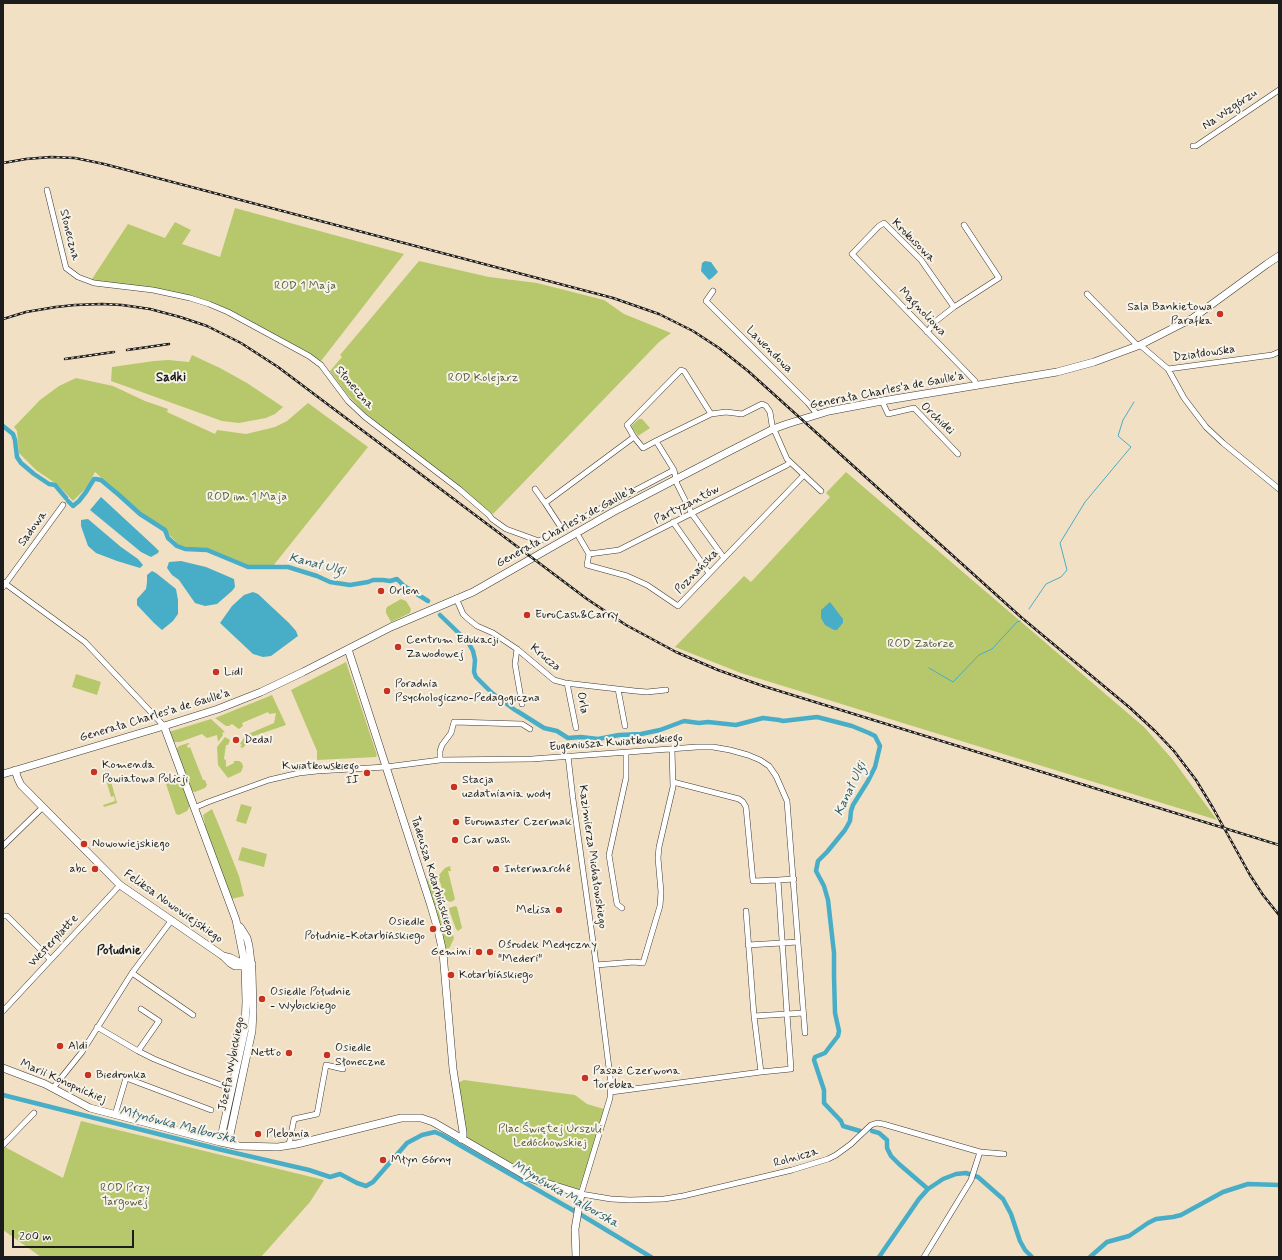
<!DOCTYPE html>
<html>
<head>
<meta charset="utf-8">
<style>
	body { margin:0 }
	#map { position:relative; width:1282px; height:1260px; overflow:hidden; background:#f2e0c4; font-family:Mynerve,sans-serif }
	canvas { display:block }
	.frame { position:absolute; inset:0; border:4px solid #1c1c1c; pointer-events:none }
	.scale { position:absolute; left:12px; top:1230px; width:122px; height:18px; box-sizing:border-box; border:2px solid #1c1c1c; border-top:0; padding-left:5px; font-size:12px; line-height:14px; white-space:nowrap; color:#1c1c1c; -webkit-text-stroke:3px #f7f3e8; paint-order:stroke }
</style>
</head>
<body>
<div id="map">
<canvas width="1282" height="1260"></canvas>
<div class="frame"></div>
<div class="scale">200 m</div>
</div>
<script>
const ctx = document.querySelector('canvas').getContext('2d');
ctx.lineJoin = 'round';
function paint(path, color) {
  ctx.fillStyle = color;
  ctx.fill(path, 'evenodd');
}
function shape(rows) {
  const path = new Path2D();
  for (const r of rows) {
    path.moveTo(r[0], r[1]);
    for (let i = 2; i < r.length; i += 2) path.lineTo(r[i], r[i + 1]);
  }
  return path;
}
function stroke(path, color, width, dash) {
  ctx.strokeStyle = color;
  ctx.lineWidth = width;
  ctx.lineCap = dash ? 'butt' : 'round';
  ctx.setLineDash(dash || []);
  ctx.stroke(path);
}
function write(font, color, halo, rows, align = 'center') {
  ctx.font = font + ' Mynerve,sans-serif';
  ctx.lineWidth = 4;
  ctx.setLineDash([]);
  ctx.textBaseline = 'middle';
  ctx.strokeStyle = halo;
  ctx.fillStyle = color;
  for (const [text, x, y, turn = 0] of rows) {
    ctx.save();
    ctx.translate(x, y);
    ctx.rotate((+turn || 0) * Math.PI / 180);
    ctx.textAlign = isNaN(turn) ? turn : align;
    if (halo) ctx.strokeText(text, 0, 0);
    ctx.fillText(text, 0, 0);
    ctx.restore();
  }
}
const green = shape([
	[235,208,404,254,321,361,303,349,298,348,211,302,94,281,92,279,128,224,165,238,175,222,191,230,182,244,220,257],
	[419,261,489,277,537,283,604,300,624,314,671,333,659,342,493,514,388,432,362,410,347,394,330,371,342,357,340,355],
	[192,355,220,368,247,383,283,407,275,414,266,418,239,423,222,421,111,381,112,367,154,361,168,360,189,362],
	[76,378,113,386,145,401,168,409,167,412,215,434,217,430,246,434,275,427,287,421,308,403,368,447,273,566,247,566,207,549,187,549,180,546,162,527,140,513,95,472,87,487,73,501,58,485,36,470,19,453,17,431,14,427,40,400,59,386],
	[639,419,642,419,650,428,638,436,631,426],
	[846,472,1144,727,1173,760,1217,820,741,673,675,647,744,576,751,582,830,497,826,493],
	[401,599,406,601,411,609,410,613,391,622,386,613,386,609,387,607],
	[346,662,377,755,376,757,317,760,317,751,291,690],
	[76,674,101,682,97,695,72,687],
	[272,695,286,725,251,737,243,748,240,747,242,745,240,744,246,735,274,723,276,713,269,714,268,712,242,723,243,726,239,729,232,724,229,726,226,726,215,718],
	[211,719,225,732,222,733,223,735,218,742,217,735,207,738,202,734,180,742,173,742,169,732],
	[225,737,230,740,228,745,226,745,224,759,226,760,226,767,234,763,234,761,239,761,242,763,243,767,241,772,228,778,218,765,217,747],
	[188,743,190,744,187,745,188,748,190,747,203,780,205,780,207,785,205,788,195,792,191,791,176,750,179,746],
	[108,771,117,803,104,807,103,805,115,801,114,796,111,797,104,773],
	[174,778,182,781,191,804,187,811,179,815,176,814,165,781],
	[241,804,252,807,246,824,236,821],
	[212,809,220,828,239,876,244,896,231,899,203,825,205,824,203,815],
	[242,847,267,854,264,867,238,860],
	[450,866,451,871,448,871,455,899,453,901,450,902,446,900,438,876,445,868],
	[431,877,435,879,454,938,450,947,448,949,445,948,426,882,428,879],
	[455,906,457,907,462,928,458,931,456,929,449,910,449,908],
	[464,1080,575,1095,587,1104,604,1109,587,1168,579,1189,575,1190,533,1177,466,1138,457,1083],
	[81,1121,324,1180,310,1202,261,1257,41,1257,3,1230,3,1149,5,1147,63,1178]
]);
const water = shape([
	[705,261,711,262,718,272,712,278,709,280,701,271,702,263],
	[101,497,154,546,159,551,158,553,151,557,141,552,90,510],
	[88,519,121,547,138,559,143,565,140,568,117,561,96,553,88,546,81,526,81,520],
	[181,561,206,567,234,579,235,587,232,591,217,604,205,606,195,603,179,580,172,575,167,568,169,562],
	[152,571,156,573,176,589,178,600,178,614,173,621,162,630,154,623,137,605,137,599,146,589,147,582,147,575],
	[253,592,258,594,289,623,296,631,298,636,271,656,263,657,253,654,220,623,232,606,244,595],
	[830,602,843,619,843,623,837,630,834,630,825,625,821,618,821,610]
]);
const stream = shape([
	[1029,609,1046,584,1061,577,1067,570,1060,543,1085,502,1131,447,1118,436,1123,420,1134,402],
	[929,668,953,682,979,655,992,649,1017,622,1020,621]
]);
const canal = shape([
	[3,426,13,434,15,440,17,457,21,463,34,474,49,484,55,485,66,498],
	[68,501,73,506,79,501,86,492,94,479,96,479,101,480,119,495,140,514,165,530,168,538,177,546,185,549,207,550,248,567,288,567,317,576,330,582,350,585,368,582,373,580,383,580,390,581,397,579,404,586,428,601],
	[440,615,468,642,473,651,475,660,474,672,476,677,492,693,515,710],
	[517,711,544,728,557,731,568,738,581,737,598,739,619,735,641,734,660,730,684,721,699,723,708,722,736,725,763,718,779,720,783,721,817,717,852,726,869,733,875,736,880,746,875,767,868,781,853,805,851,811,850,821,845,830,827,852,818,861,816,871,824,886,828,900,834,953,834,976,835,1013,839,1031,838,1036,828,1049,825,1053,815,1057,814,1060,824,1090,824,1103,841,1121,843,1126,860,1131],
	[3,1095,218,1149,309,1170,330,1177,340,1174,357,1183,366,1186,373,1182,407,1143,422,1135,435,1132,442,1135,583,1216,651,1257],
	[872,1131,879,1133,887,1140,887,1148,891,1156,899,1164,928,1189],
	[879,1257,919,1199,928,1189,943,1179,956,1174,966,1173,978,1177,1003,1199,1011,1214,1020,1241,1025,1250,1032,1257],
	[1090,1257,1107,1242,1129,1236,1148,1223,1156,1219,1173,1217,1181,1215,1223,1192,1248,1184,1279,1185]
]);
const street = shape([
	[1193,146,1196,146,1279,90],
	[47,190,66,268,78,277,94,283,153,290,190,298,209,304,228,312,309,356,321,365,348,401,365,417,459,489,489,515,492,519,506,529,539,541,674,470],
	[713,291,706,301,808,403,817,414],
	[1087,294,1138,346],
	[954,307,921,260,884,223,879,226,852,254,975,381,976,386],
	[927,332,936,321,954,307,999,278,964,225],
	[1140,345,1168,369,1272,355,1279,352],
	[1168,369,1184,398,1206,427,1223,443,1279,489],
	[882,401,888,414,914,408,958,454],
	[634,437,627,425,681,370,684,371,711,414],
	[656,441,711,414,726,412,742,414,762,404,766,406,770,412,772,425,787,459,821,491],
	[535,489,545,503],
	[673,522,709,573],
	[562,529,545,503,634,437,643,448,656,441,674,470,677,484,692,514,724,558],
	[579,537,589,554,587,565,627,576,647,585,678,606,804,475],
	[589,554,619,550,787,465,790,462],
	[3,582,85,642,164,726],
	[3,587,63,505],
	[456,598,463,614,467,618,477,626,493,633,517,649,554,680,565,683,635,691,647,692,666,690],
	[517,649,515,664,522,704],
	[567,683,576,728],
	[618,689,625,726],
	[568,756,573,799,595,956,611,1084,610,1098,581,1194,611,1199,630,1200,664,1199,683,1196,792,1170,828,1159,836,1155,851,1144,871,1125,877,1123,883,1124,980,1152,1004,1154],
	[440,760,440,751,442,745,451,733,454,722,522,724,530,729],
	[673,782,739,799,743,802,746,807,753,881,778,880,787,1014,754,1016,746,911],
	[194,808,208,802,269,780,299,773,317,771,386,767,440,760,532,759,697,747,713,747,730,750,748,755,760,760,769,766,776,776,787,801,805,1033],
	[3,846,43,807],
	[778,880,794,879],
	[622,908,617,904,609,855,626,778,626,753],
	[3,916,7,916,50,959],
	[748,945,798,942],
	[596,965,634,962,643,963,660,906,661,892,658,858,659,847,673,787,672,749],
	[132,973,193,1015],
	[3,1011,120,885],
	[754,1016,761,1072],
	[97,1027,138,1051,154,1059,186,1072,232,1089],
	[138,1051,159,1021,141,1009],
	[53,1088,82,1052,132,973,171,921],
	[611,1092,761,1072,791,1069,787,1014,803,1013],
	[115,1115,126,1078,211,1110],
	[3,1145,34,1113],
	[289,1145,294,1119,317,1114,326,1065,343,1069],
	[924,1257,971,1180,980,1152]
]);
const secondary = shape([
	[348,649,431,906,438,930,443,953,453,1069,463,1132,463,1136,461,1139],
	[164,726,236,920,245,965,246,1001,245,1029,220,1142],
	[15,770,18,779,21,785,120,885,223,956,230,963,235,966,241,966,252,964],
	[3,774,164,726,218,709,261,692,303,672,391,627,473,592,613,512,728,452,773,429,787,424,829,411,882,401,1057,372,1094,362,1140,345,1193,318,1267,264,1279,256],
	[223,956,231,958,245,965],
	[3,1068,45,1084,90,1108,220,1142,239,1146,278,1147,297,1144,401,1118,421,1118,433,1122,526,1176,536,1180,581,1194,575,1229,576,1257],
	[228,1144,246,1059,252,1031,253,1011,252,971,249,946,247,938,240,927]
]);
const rail = shape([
	[3,163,26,159,51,157,75,158,104,164,613,298,659,314,693,331,719,348,748,371,1022,618,1129,707,1155,731,1174,751,1196,780,1213,808,1250,875,1263,895,1279,915],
	[3,319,26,312,56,307,75,305,102,304,122,305,150,309,180,317,207,326,241,343,278,367,587,599,626,625,676,652,718,670,763,686,1279,845],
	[127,350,169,344],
	[65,359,114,352]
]);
const markers = [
	[1220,314,4,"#c8321e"],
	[381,591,4,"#c8321e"],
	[527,615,4,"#c8321e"],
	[398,647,4,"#c8321e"],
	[216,672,4,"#c8321e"],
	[387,691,4,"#c8321e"],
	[236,740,4,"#c8321e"],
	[94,772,4,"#c8321e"],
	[367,773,4,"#c8321e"],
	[454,787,4,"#c8321e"],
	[456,822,4,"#c8321e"],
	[455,840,4,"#c8321e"],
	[84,844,4,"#c8321e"],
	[95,869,4,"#c8321e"],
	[496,869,4,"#c8321e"],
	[559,910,4,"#c8321e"],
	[433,929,4,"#c8321e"],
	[479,952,4,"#c8321e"],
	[490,952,4,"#c8321e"],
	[451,975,4,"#c8321e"],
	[262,999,4,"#c8321e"],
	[60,1046,4,"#c8321e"],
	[289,1053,4,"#c8321e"],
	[327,1055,4,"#c8321e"],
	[88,1075,4,"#c8321e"],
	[585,1078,4,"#c8321e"],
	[258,1134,4,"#c8321e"],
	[383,1160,4,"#c8321e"]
];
const streetNames = [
	["Na Wzgórzu",1230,110,-34],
	["Słoneczna",69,235,76],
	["Krokusowa",913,241,45],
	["Magnoliowa",922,312,46],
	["Lawendowa",769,350,45],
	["Działdowska",1204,354,-8],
	["Słoneczna",354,388,49],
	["Generała Charles'a de Gaulle'a",887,391,-11],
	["Orchidei",937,419,43],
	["Partyzantów",687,505,-27],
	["Generała Charles'a de Gaulle'a",566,527,-29],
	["Sadowa",33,529,-54],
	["Poznańska",697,572,-46],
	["Krucza",545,658,39],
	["Orla",582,703,79],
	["Generała Charles'a de Gaulle'a",155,716,-17],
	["Eugeniusza Kwiatkowskiego",616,743,-4],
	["Kazimierza Michałowskiego",592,857,82],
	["Tadeusza Kotarbińskiego",432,876,73],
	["Feliksa Nowowiejskiego",173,907,35],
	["Westerplatte",54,941,-47],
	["Józefa Wybickiego",232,1064,-79],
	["Marii Konopnickiej",63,1082,24],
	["Rolnicza",796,1158,-16]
];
const parkNames = [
	["ROD 1 Maja",305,286],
	["ROD Kolejarz",483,378],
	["ROD im. 1 Maja",247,497],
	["ROD Zatorze",921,644],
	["Plac Świętej Urszuli",550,1129],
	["Ledóchowskiej",550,1143],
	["ROD Przy",125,1188],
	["Targowej",125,1202]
];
const poiNames = [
	["Sala Bankietowa",1212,307,"right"],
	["Parafka",1212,321,"right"],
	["Orlen",389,591],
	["EuroCash&Carry",535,615],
	["Centrum Edukacji",406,640],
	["Zawodowej",406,654],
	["Lidl",224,672],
	["Poradnia",395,684],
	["Psychologiczno-Pedagogiczna",395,698],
	["Dedal",244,740],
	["Komenda",102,765],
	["Powiatowa Policji",102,779],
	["Kwiatkowskiego",359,766,"right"],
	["II",359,780,"right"],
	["Stacja",462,780],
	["uzdatniania wody",462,794],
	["Euromaster Czermak",464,822],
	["Car wash",463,840],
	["Nowowiejskiego",92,844],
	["abc",87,869,"right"],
	["Intermarché",504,869],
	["Melisa",551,910,"right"],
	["Osiedle",425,922,"right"],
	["Południe-Kotarbińskiego",425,936,"right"],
	["Ośrodek Medyczny",498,945],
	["\"Mederi\"",498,959],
	["Gemini",471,952,"right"],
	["Kotarbińskiego",459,975],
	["Osiedle Południe",270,992],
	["- Wybickiego",270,1006],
	["Aldi",68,1046],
	["Osiedle",335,1048],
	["Słoneczne",335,1062],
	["Netto",281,1053,"right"],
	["Pasaż Czerwona",593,1071],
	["Torebka",593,1085],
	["Biedronka",96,1075],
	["Plebania",266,1134],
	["Młyn Górny",391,1160]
];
const neighbourhoodNames = [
	["Sadki",171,378],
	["Południe",119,951]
];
const waterNames = [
	["Kanał Ulgi",317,565,14],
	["Kanał Ulgi",851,789,-65],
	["Młynówka Malborska",178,1126,14],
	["Młynówka Malborska",565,1195,30]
];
paint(green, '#b6c86b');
paint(water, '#48adc7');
stroke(stream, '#48adc7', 1);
stroke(canal, '#48adc7', 4.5);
stroke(street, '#3c3935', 6);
stroke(secondary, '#3c3935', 8);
stroke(street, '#fff', 5);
stroke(secondary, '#fff', 7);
stroke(rail, '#1c1c1c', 2.5);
stroke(rail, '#f7f3e8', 1, [3]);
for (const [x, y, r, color] of markers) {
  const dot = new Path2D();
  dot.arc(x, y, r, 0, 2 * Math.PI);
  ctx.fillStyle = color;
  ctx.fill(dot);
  stroke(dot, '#f7f3e8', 1.5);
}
write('12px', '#1c1c1c', '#f7f3e8', streetNames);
write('12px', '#525838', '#f7f3e8', parkNames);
write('12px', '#1c1c1c', '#f7f3e8', poiNames, 'left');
write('bold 13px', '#1c1c1c', '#f7f3e8', neighbourhoodNames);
write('italic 13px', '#305d69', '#f7f3e8', waterNames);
</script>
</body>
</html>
